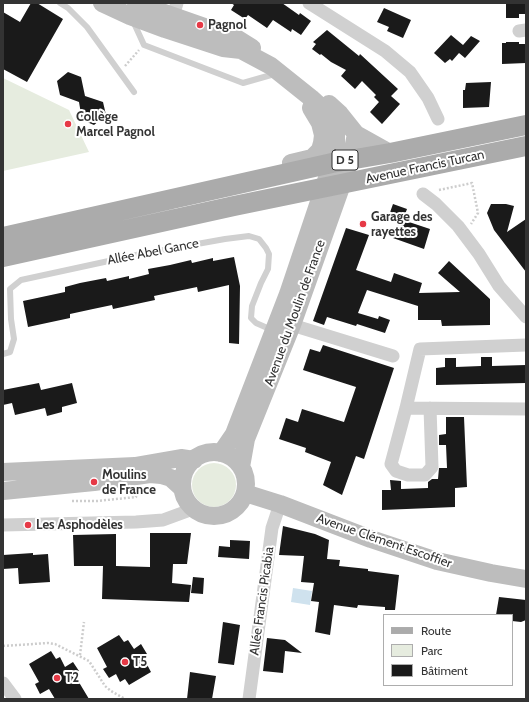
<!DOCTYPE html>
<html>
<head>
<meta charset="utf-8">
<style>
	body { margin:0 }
	#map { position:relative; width:529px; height:702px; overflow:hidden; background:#fff; font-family:Cabin,sans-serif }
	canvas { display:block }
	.frame { position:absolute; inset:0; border:4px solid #333; pointer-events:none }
	.legend { position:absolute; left:383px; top:614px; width:130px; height:72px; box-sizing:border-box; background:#fff; border:1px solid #adadad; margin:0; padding:5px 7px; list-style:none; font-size:12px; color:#333 }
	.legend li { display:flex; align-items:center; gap:8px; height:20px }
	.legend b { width:20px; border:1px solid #adadad }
</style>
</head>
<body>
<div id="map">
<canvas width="529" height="702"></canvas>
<div class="frame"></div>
<ul class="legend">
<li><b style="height:5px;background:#ababab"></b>Route</li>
<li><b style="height:11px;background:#e6ecdf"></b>Parc</li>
<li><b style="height:11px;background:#1a1a1a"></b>Bâtiment</li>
</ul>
</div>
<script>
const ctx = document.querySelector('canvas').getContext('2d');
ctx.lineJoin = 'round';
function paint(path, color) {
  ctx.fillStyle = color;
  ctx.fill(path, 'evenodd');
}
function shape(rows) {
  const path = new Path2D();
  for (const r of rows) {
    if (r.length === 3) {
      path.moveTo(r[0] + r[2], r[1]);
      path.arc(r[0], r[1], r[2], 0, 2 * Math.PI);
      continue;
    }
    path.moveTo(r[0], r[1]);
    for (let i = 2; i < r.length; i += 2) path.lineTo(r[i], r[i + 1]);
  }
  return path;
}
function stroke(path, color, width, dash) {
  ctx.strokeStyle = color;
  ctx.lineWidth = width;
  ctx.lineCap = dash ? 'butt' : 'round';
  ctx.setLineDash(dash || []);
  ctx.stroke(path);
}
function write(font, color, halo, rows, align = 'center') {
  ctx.font = font + ' Cabin,sans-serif';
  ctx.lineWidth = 4;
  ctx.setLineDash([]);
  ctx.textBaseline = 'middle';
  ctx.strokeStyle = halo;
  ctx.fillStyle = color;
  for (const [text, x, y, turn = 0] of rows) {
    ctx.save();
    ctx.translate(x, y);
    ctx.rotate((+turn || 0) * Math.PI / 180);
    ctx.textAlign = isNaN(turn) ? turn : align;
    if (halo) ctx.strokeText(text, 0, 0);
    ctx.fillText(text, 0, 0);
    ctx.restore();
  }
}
const green = shape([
	[3,78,69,110,89,152,3,171],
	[214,485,22]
]);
const water = shape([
	[293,588,312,591,310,605,291,602]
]);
const building = shape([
	[31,3,37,3,63,19,27,82,3,69,3,12,20,22],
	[231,3,282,3,299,15,300,13,311,21,301,35,292,29,291,32,273,20,267,28,248,15,245,19,231,10,234,5],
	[506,3,526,3,526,14,519,14,519,18,506,18],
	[384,8,411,20,403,38,387,31,389,27,377,22],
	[327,30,359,56,360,54,398,89,391,96,400,104,382,124,370,112,379,102,374,97,376,95,362,81,355,89,341,76,346,70,331,62,321,54,320,55,312,49,316,44,313,42],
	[451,35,463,45,471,36,480,41,465,58,459,53,452,61,450,59,445,63,434,53],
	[506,42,519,42,519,44,526,44,526,63,502,64,502,43,506,43],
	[68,72,81,77,85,96,103,102,106,115,94,125,82,120,79,102,60,95,57,81],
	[491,82,489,107,463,108,463,90,465,90,466,83],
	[393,204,407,209,403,220,430,229,424,249,393,238,399,222,388,218],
	[491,204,506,204,514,206,507,232,526,219,526,272,494,230,487,213],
	[346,228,369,235,356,270,391,282,394,273,422,283,419,293,460,292,438,273,449,261,490,299,490,325,442,326,441,320,418,320,418,306,367,290,358,313,378,319,379,316,390,320,385,333,357,324,356,326,327,317,324,325,313,321],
	[234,257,240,286,239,344,229,343,229,285,198,292,197,287,154,296,155,300,113,309,112,305,93,309,70,314,70,318,28,327,23,301,65,292,65,287,80,283,106,278,107,281,129,276,129,279,149,274,148,269,170,265,191,260,192,263,213,258,213,261],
	[323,345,394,368,364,459,356,456,342,495,323,485,331,462,305,452,306,448,279,439,286,418,298,422,302,409,344,422,356,387,303,370,310,349,320,352],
	[481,357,492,357,492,366,526,365,526,383,436,385,436,368,445,367,445,358,456,358,456,367,481,366],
	[39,383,41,390,72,383,77,403,62,407,62,412,47,416,45,408,15,415,12,403,3,405,3,390],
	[446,417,464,417,467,487,455,488,455,507,382,510,382,490,391,490,390,480,401,481,401,489,428,488,428,482,432,479,438,479,439,468,447,468,446,445,439,445,439,435,446,434],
	[283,526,315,534,329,540,327,559,340,560,339,566,368,569,368,571,399,575,395,610,385,610,385,607,358,605,357,608,334,605,330,635,315,632,319,602,311,601,314,583,301,582,304,556,279,555],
	[150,533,191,533,187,564,173,564,172,583,191,585,189,602,102,599,103,566,74,566,73,535,116,534,116,566,150,567],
	[230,540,250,541,249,559,218,557,219,546,230,547],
	[33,553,33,555,48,554,50,582,19,584,18,568,3,569,3,555],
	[193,577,204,578,203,594,191,593],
	[499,597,526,600,526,620,521,622,512,621,512,615,496,615],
	[223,622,240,625,234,665,218,663],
	[119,635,124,642,128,640,134,649,141,644,147,654,143,657,151,672,129,685,125,679,120,682,116,674,109,678,103,669,107,667,97,648],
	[267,638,285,640,302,653,285,651,283,673,263,671],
	[51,651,56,659,60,657,65,667,73,662,79,671,74,674,89,699,55,699,49,689,40,694,35,684,39,682,29,664],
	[190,672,216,676,212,699,187,699]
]);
const path = shape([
	[125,66,139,50],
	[439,190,472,183,478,213,471,224],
	[72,501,97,501,136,497,136,490],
	[3,646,48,643,55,644,89,661,105,686,111,691,125,699],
	[80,655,84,622]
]);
const lane = shape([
	[60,3,68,8,87,27,134,92],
	[133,21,144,45,243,83,271,75],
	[3,354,10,352,14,339,11,319,10,289,21,280,141,254,225,239,249,236,259,239,266,248,269,254,268,269,261,283,252,306,251,318,256,323,272,330]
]);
const street = shape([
	[309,3,385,51,410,72,428,98,438,119],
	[169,22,173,16,177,3],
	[519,31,526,30],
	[423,194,436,204,458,226,479,254,499,286,526,317],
	[292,325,393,356],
	[406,408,526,409],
	[430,408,432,467,425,475,408,475,396,471,391,464,406,408,420,349,526,345],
	[3,525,136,522,163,520,193,509],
	[3,683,15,699],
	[249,699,272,528,280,504]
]);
const secondary = shape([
	[102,3,130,16,165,29,223,48,241,50,271,66,311,98,323,109,331,120,336,131,336,145,332,163,288,294,234,434,221,453],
	[136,3,236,38,252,48],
	[329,104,340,114,356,134,390,153],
	[291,163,312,158,320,150,322,143,323,135,320,123,311,108],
	[214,484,32],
	[241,467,246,439,292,325,351,159,356,134],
	[3,472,135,466,181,458,194,460],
	[3,491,94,482,150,474,161,475,171,478,182,488],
	[245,493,280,504,371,539,437,561,491,573,526,579]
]);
const primary = shape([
	[3,237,332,163,390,153,526,125],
	[3,257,234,206,526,146]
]);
const markers = [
	[200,25,4,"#e63946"],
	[68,124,4,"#e63946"],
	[363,224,4,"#e63946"],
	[94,482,4,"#e63946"],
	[28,525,4,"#e63946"],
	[125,662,4,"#e63946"],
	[57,678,4,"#e63946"]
];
const shields = [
	[345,160,26]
];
const shieldNames = [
	["D 5",345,160]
];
const poiNames = [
	["Pagnol",208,25],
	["Collège",76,117],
	["Marcel Pagnol",76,132],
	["Garage des",371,217],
	["rayettes",371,232],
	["Moulins",102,475],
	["de France",102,490],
	["Les Asphodèles",36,525],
	["T5",133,662],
	["T2",65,678]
];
const streetNames = [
	["Avenue Francis Turcan",425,167,-12],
	["Allée Abel Gance",153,252,-11],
	["Avenue du Moulin de France",295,313,-70],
	["Avenue Clément Escoffier",384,541,19],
	["Allée Francis Picabia",262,601,-82]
];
paint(green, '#e6ecdf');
paint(water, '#cfe2ee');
paint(building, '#1a1a1a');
stroke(path, '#cdcdcd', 2.5, [2, 2]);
stroke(lane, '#d0d0d0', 6);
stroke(street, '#d0d0d0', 13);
stroke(secondary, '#bdbdbd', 18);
stroke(primary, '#ababab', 20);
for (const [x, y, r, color] of markers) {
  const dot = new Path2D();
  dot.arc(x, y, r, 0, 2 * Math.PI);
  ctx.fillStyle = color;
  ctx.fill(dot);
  stroke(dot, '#fff', 1.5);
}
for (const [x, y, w] of shields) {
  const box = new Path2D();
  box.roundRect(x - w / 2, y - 10, w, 20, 3);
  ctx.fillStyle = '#fff';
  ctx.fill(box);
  stroke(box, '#333', 1);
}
write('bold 12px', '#333', null, shieldNames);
write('bold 13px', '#333', '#fff', poiNames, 'left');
write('13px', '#333', '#fff', streetNames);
</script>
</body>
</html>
